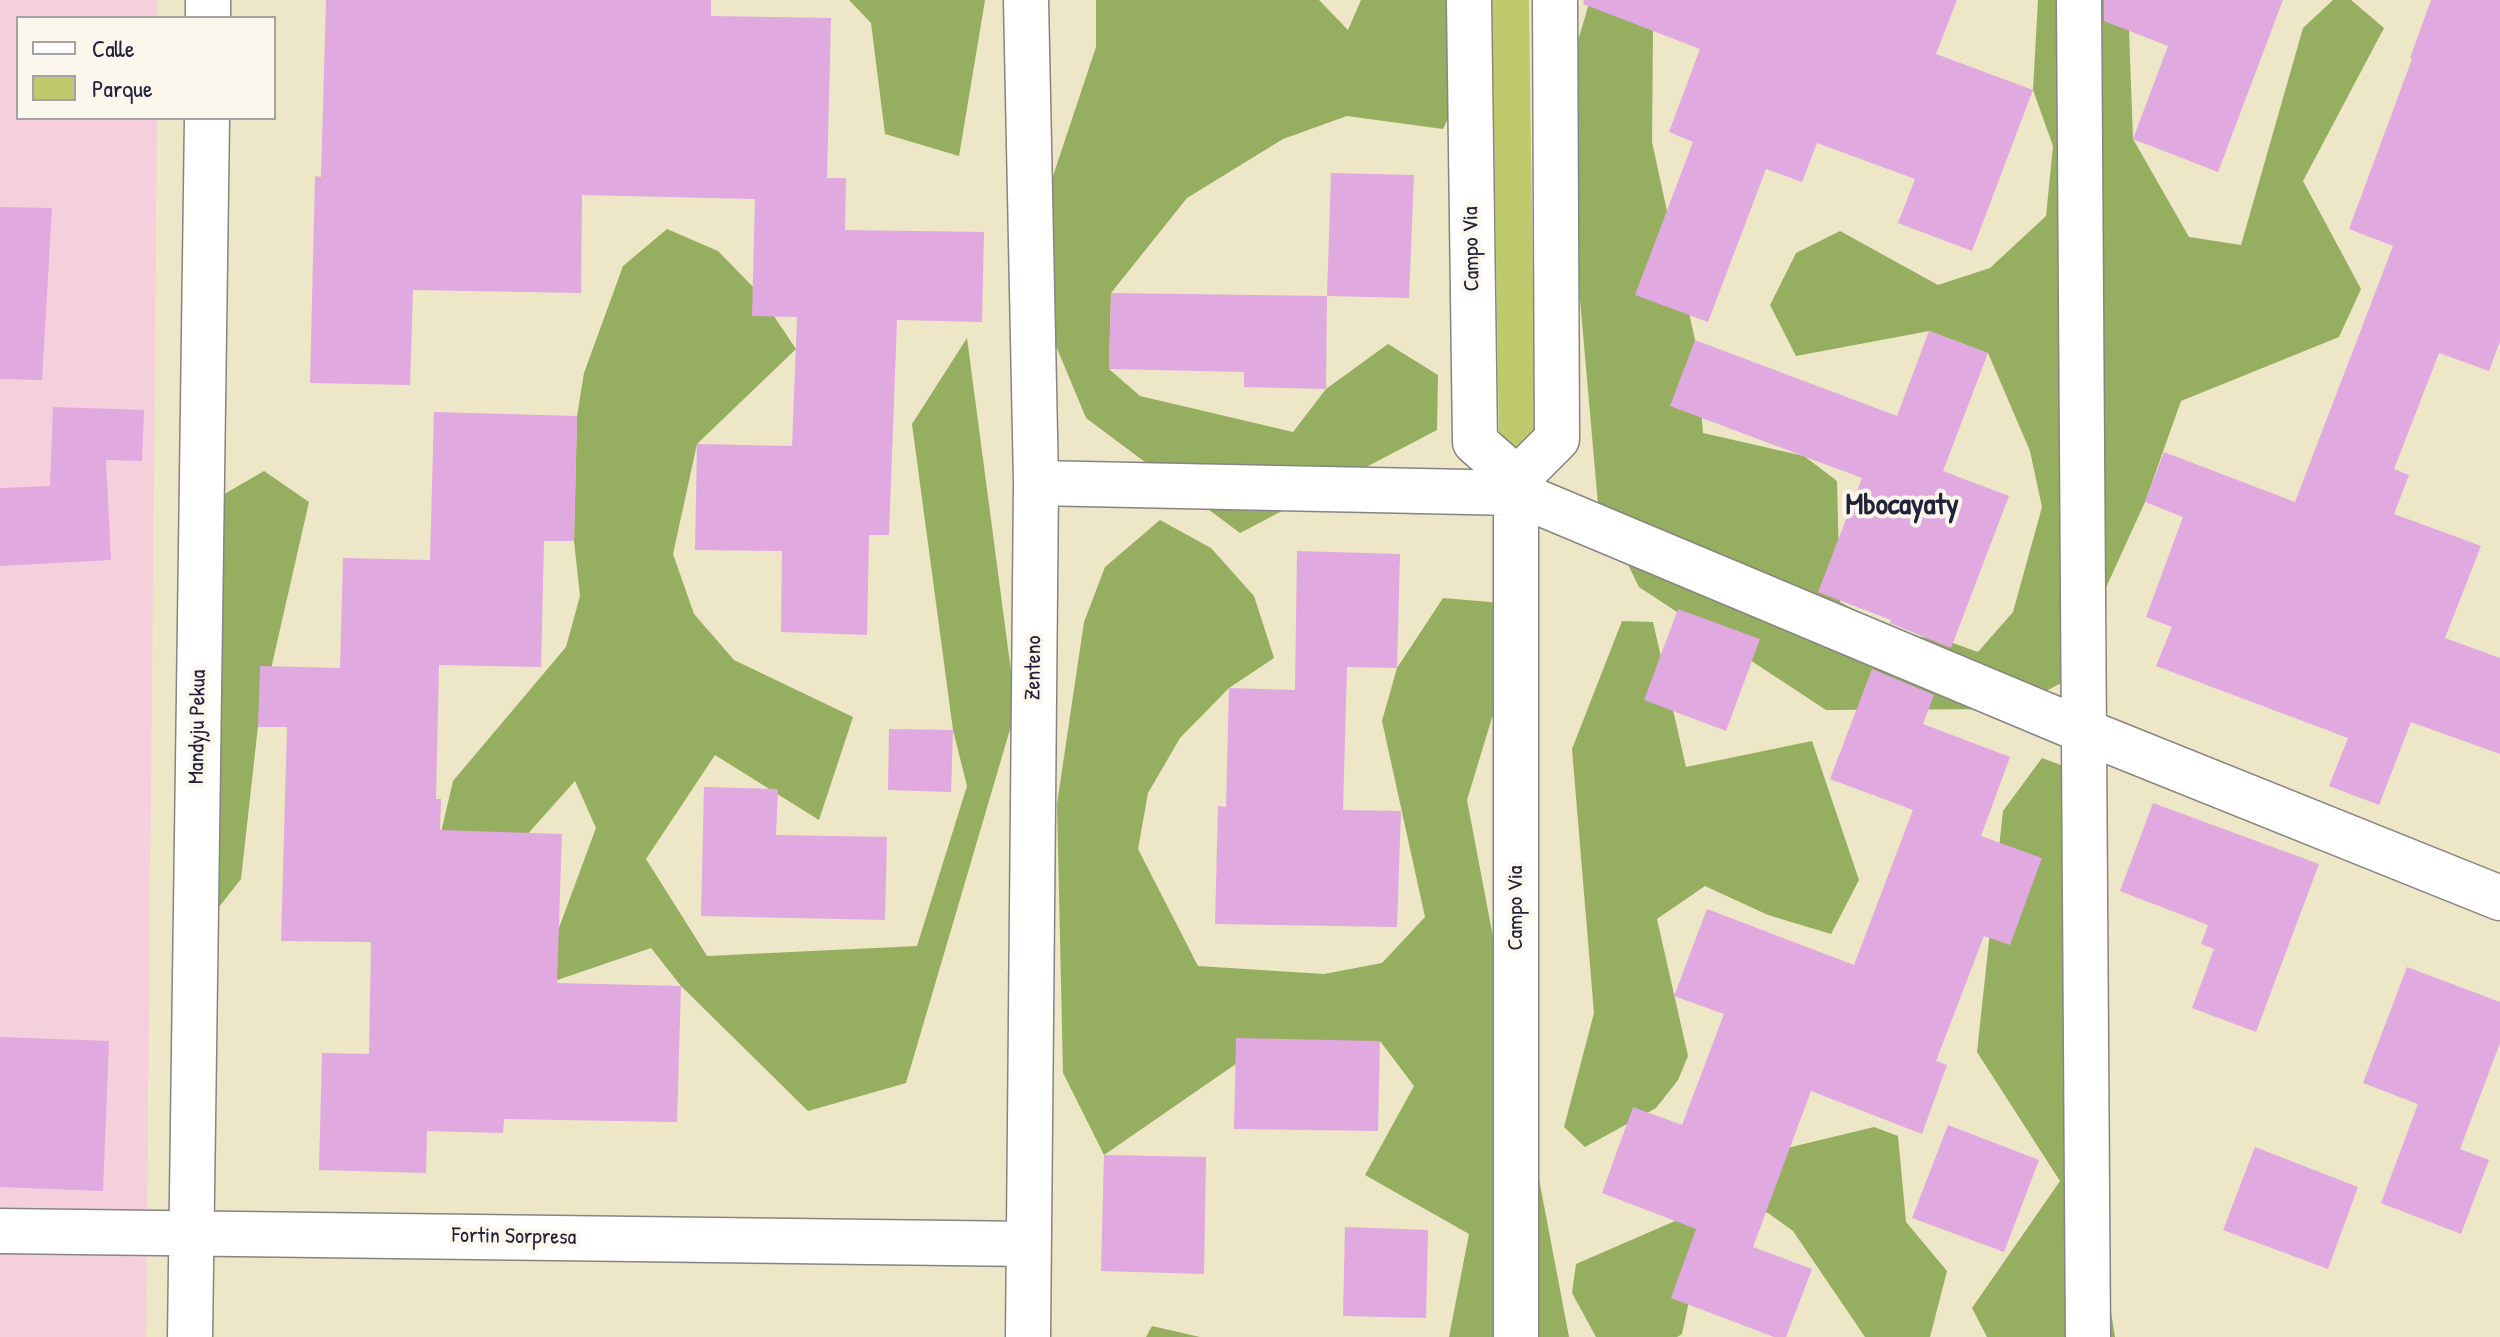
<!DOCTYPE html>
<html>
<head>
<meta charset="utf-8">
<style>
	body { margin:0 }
	#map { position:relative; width:2500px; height:1337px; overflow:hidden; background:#ede6c7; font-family:"Patrick Hand",sans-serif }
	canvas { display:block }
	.legend { position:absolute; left:16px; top:16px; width:260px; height:104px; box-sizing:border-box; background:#fbf7ec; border:2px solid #a4a2a5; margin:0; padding:10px 14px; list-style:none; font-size:24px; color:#22223b }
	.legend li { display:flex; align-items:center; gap:16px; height:40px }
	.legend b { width:40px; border:2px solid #a4a2a5 }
</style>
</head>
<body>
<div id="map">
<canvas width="2500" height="1337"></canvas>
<ul class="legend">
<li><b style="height:10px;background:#fff"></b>Calle</li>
<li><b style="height:22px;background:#beca6c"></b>Parque</li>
</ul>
</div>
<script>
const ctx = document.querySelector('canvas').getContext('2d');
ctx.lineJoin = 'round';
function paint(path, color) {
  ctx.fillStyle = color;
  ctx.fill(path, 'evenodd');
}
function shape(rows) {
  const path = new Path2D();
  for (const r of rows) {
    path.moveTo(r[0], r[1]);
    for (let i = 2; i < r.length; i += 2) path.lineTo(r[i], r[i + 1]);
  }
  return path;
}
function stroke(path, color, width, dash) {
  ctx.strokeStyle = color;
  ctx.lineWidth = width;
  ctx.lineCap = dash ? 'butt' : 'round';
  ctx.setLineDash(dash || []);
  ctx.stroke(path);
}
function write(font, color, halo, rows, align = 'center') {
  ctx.font = font + ' "Patrick Hand",sans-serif';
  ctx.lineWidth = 8;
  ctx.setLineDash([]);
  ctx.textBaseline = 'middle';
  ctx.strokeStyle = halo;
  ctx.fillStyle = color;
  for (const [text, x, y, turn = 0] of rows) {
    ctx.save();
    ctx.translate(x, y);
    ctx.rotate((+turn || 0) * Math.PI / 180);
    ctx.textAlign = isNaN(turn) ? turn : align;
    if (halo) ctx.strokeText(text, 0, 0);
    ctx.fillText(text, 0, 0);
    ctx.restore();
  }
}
const built = shape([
	[0,0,158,0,158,18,18,18,18,118,157,118,146,1337,0,1337]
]);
const green = shape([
	[1492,0,1529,0,1535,443,1532,448,1509,451,1499,443]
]);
const forest = shape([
	[849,0,985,0,959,156,885,134,871,23],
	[1096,0,1319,0,1348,30,1361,0,1476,0,1482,48,1443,129,1347,116,1283,139,1187,198,1111,293,1109,369,1140,396,1293,432,1326,389,1388,344,1438,375,1437,430,1240,533,1086,418,1044,317,1044,203,1096,47],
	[1590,0,1656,0,1653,31,1652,142,1695,340,1703,433,1804,456,1837,481,1840,602,1896,632,1953,643,1978,652,2013,612,2042,507,2030,451,1988,353,1929,331,1796,356,1770,305,1796,253,1840,231,1938,285,1990,268,2046,216,2053,146,2033,90,2038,0,2136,0,2129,31,2133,139,2189,237,2241,245,2303,28,2333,0,2351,0,2384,28,2303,181,2361,289,2339,337,2181,401,2145,502,2063,682,2013,709,1826,710,1639,587,1598,504,1570,186,1570,68],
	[667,229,718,251,757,291,796,349,697,444,673,554,694,614,734,660,853,717,819,820,715,755,646,859,707,956,917,946,967,786,953,730,912,424,967,338,1016,709,906,1083,808,1111,681,986,651,948,537,987,596,828,575,781,500,865,440,837,453,781,566,647,580,596,574,541,577,416,584,373,623,266],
	[264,471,309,502,258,726,241,879,212,916,214,500],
	[1160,520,1211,548,1254,596,1274,658,1229,688,1180,738,1148,793,1138,849,1198,966,1324,974,1382,963,1425,917,1382,721,1397,668,1443,598,1501,603,1511,655,1467,800,1569,1337,1449,1337,1469,1234,1365,1175,1414,1086,1380,1041,1259,1048,1104,1155,1063,1073,1057,804,1084,622,1105,567],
	[1622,621,1653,622,1686,767,1812,741,1859,880,1831,934,1768,915,1705,886,1657,919,1688,1056,1678,1080,1656,1108,1585,1147,1564,1127,1594,1013,1572,749],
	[2042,758,2069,768,2070,1052,2115,1337,1987,1337,1972,1308,2060,1181,1977,1052,2003,811],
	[1874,1127,1898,1136,1906,1222,1947,1271,1930,1337,1865,1337,1793,1231,1768,1213,1709,1206,1682,1334,1677,1337,1596,1337,1572,1293,1576,1264,1675,1221,1721,1164],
	[1152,1326,1200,1337,1146,1337]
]);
const building = shape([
	[326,0,711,0,711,16,831,18,827,178,846,178,845,230,984,232,982,322,897,320,889,535,869,535,867,635,781,632,782,551,695,550,697,444,792,446,797,317,752,316,755,199,582,195,581,293,413,290,410,385,310,383,315,176,321,177],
	[1584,0,1957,0,1936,54,2033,90,1972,251,1898,223,1915,179,1817,143,1802,182,1766,169,1708,322,1635,295,1693,142,1669,132,1700,49,1583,4],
	[2104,0,2283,0,2218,172,2133,139,2168,46,2104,21],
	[2431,0,2500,0,2500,341,2489,371,2439,353,2394,469,2409,475,2394,514,2481,546,2445,638,2500,658,2500,754,2411,722,2379,805,2329,786,2348,738,2156,666,2172,627,2146,617,2183,517,2145,502,2164,452,2295,502,2393,246,2349,229,2412,59,2410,58],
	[1331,173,1414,175,1409,298,1327,296],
	[0,207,52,208,42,380,0,379],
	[1111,293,1327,296,1326,389,1244,387,1244,372,1109,369],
	[1929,331,1988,353,1943,471,2009,496,1951,648,1890,623,1891,620,1818,592,1862,478,1670,406,1695,340,1897,416],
	[53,407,144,410,142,461,106,460,111,560,0,566,0,488,50,486],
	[434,412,577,416,574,541,544,541,541,667,439,665,436,799,441,799,440,830,562,834,557,983,681,986,677,1122,504,1119,503,1133,427,1131,426,1173,319,1170,322,1053,369,1054,371,942,281,941,287,727,258,727,260,666,340,668,343,558,430,560],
	[1297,551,1400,554,1397,668,1347,667,1343,810,1401,811,1397,927,1215,924,1218,806,1226,807,1229,688,1295,690],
	[1678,609,1760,639,1726,731,1644,700],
	[1872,669,1934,695,1923,724,2010,757,1981,836,2042,858,2010,945,1984,936,1936,1061,1947,1065,1922,1134,1811,1091,1753,1247,1812,1269,1786,1337,1774,1337,1671,1298,1696,1229,1602,1193,1633,1107,1682,1125,1724,1014,1674,996,1707,909,1854,965,1913,810,1830,779],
	[889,729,953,730,951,792,888,790],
	[704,787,778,789,776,835,887,837,885,920,701,916],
	[2153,803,2319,864,2256,1032,2192,1008,2214,949,2201,944,2208,925,2120,891],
	[2407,967,2500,1002,2500,1043,2460,1149,2489,1160,2461,1234,2381,1203,2418,1104,2363,1083],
	[0,1037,109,1041,103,1191,0,1187],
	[1236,1038,1380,1041,1378,1131,1234,1129],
	[1948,1125,2039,1160,2004,1252,1912,1218],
	[2255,1147,2358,1187,2328,1269,2223,1230],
	[1104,1155,1206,1157,1204,1274,1101,1271],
	[1345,1227,1428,1230,1426,1318,1343,1316]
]);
const minor = shape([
	[1026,0,1036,483,1028,1337],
	[1469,0,1475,442,1517,479],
	[2079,0,2088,1337],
	[208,18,208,0],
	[1036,483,1516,493,2084,731,2500,898],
	[0,1231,1029,1244],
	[190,1337,207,118],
	[1516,1337,1516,493,1517,479,1557,439,1555,0]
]);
const streetNames = [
	["Campo Via",1472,249,-91],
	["Zenteno",1034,668,-89],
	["Mandyju Pekua",198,727,-89],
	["Campo Via",1516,908,-90],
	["Fortin Sorpresa",514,1237,1]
];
const districtNames = [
	["Mbocayaty",1902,506]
];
paint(built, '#f5cfdb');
paint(green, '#beca6c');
paint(forest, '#96ae60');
paint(building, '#e0a9e0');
stroke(minor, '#888481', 47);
stroke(minor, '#fff', 44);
write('22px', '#22223b', '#fbf7ec', streetNames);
write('bold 30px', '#22223b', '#fbf7ec', districtNames);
</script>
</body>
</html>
